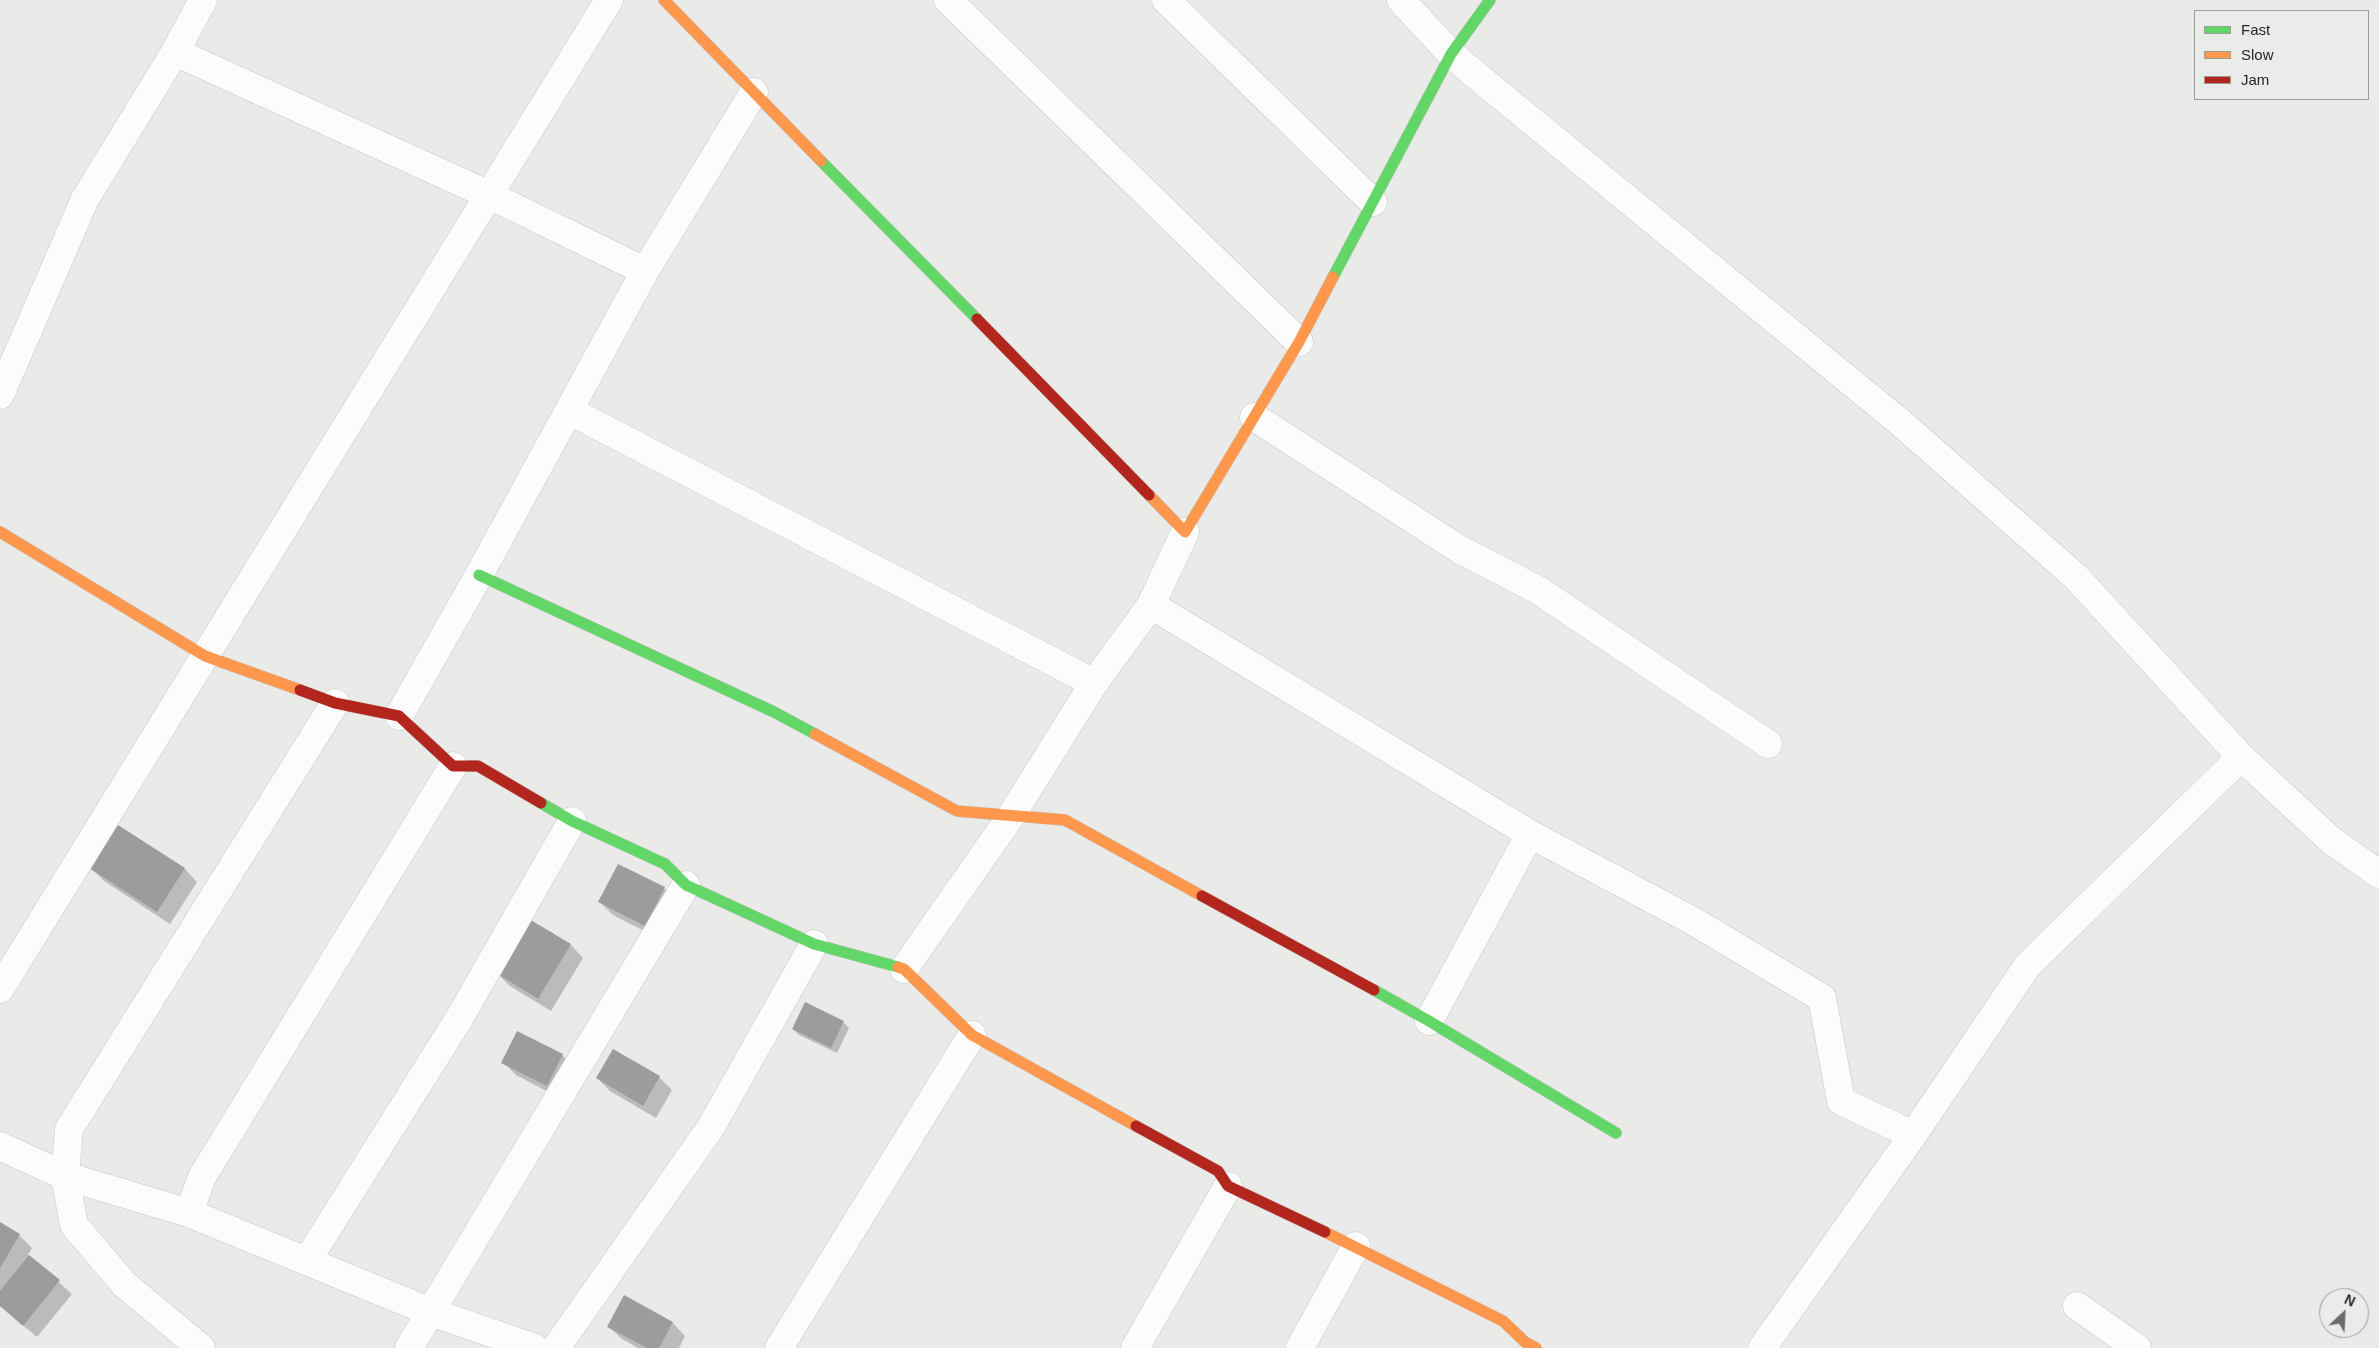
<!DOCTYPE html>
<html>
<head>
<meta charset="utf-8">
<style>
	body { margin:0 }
	#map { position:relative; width:2379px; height:1348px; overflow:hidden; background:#eaebe9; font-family:Helvetica,sans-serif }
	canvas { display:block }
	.legend { position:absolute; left:2194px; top:10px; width:175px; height:90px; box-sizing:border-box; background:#e9ece8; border:1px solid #9b9d9a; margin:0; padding:6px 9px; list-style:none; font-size:15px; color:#262725 }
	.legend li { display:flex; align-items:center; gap:10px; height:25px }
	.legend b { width:25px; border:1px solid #9b9d9a }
	.north { position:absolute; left:2319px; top:1288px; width:50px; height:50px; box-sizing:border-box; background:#e9ece8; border:1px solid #9b9d9a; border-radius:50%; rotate:25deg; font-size:14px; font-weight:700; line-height:20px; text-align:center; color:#262725 }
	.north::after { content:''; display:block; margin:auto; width:18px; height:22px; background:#6b6c6a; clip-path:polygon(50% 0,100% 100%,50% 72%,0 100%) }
</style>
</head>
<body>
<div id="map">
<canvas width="2379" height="1348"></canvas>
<ul class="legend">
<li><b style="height:6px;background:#63d668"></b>Fast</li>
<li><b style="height:6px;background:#ff974d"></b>Slow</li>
<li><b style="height:6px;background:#b3261e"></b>Jam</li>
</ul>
<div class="north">N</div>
</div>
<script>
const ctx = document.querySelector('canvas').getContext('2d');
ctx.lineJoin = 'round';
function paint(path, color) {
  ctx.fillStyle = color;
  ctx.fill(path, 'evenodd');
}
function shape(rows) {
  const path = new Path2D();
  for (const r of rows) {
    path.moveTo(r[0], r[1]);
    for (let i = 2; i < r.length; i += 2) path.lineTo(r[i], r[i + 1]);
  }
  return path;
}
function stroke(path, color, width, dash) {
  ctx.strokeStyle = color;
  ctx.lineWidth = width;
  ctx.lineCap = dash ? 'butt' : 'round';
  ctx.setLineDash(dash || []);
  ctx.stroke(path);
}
const shadow = shape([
	[119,826,185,869,197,882,170,924,104,881,91,868],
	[664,888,677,901,658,938,613,915,600,902],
	[529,921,571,945,583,958,551,1011,510,986,497,973],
	[843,1022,849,1028,837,1053,799,1035,793,1029],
	[614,1051,659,1077,672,1090,656,1118,610,1091,597,1078],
	[562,1055,575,1068,560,1098,516,1075,503,1062],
	[0,1224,19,1235,32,1248,28,1255,72,1294,37,1337,0,1306],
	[625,1297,673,1323,685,1336,679,1348,638,1348,622,1339,609,1327]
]);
const building = shape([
	[118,825,185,868,157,912,89,868],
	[618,864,665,887,645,926,598,902],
	[529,919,571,944,538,999,496,973],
	[805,1002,844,1021,831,1048,792,1029],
	[517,1031,563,1054,547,1086,501,1063],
	[613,1049,660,1076,643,1106,596,1078],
	[0,1222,20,1234,0,1268],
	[29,1255,60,1280,23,1326,0,1306,0,1291],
	[624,1295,673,1322,659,1348,647,1348,607,1327]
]);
const street = shape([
	[948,0,1299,342],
	[1166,0,1373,202],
	[1401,0,1451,54,1483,81,1901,423,2076,577,2241,757],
	[175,52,489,195,645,271],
	[0,395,85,199,175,52,203,0],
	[570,411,1094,683],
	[1254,417,1459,549,1538,590,1768,744],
	[1151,605,1530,834,1693,921,1822,998,1841,1101,1913,1135],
	[399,716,479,575,645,271,754,92],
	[904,969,1011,816,1094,683,1151,605,1185,532],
	[0,989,609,0],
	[1429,1021,1530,834],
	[0,1146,65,1176,189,1213,431,1312,535,1348],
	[189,1213,202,1177,453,766],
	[307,1261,460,1017,572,821],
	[2077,1306,2137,1348],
	[201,1348,124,1284,74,1225,65,1176,69,1129,335,703],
	[409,1348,686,885],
	[556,1348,711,1127,814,944],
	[779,1348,972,1035],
	[1135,1348,1228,1186],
	[1300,1348,1356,1246],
	[1762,1348,1913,1135,2028,965,2241,757,2332,841,2379,874]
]);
const fast = shape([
	[821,161,977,319],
	[1333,277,1451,54,1490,0],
	[479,575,774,712,815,734],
	[541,803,572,821,665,864,686,885,814,944,898,967],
	[1374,990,1429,1021,1616,1133]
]);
const slow = shape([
	[664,0,821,161],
	[1149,495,1185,532,1299,342,1333,277],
	[0,532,205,656,300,690],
	[815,734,957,811,1065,820,1202,896],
	[898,967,904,969,972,1035,1136,1126],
	[1325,1232,1503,1321,1525,1342,1536,1348]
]);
const jam = shape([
	[977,319,1149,495],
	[300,690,335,703,399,716,453,766,478,766,541,803],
	[1202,896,1374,990],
	[1136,1126,1218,1171,1228,1186,1325,1232]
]);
paint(shadow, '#0003');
paint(building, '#9b9d9b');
stroke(street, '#c5c6c4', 29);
stroke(fast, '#c5c6c4', 12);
stroke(slow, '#c5c6c4', 12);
stroke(jam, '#c5c6c4', 12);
stroke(street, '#fcfcfc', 28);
stroke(fast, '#63d668', 11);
stroke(slow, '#ff974d', 11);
stroke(jam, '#b3261e', 11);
</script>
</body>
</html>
